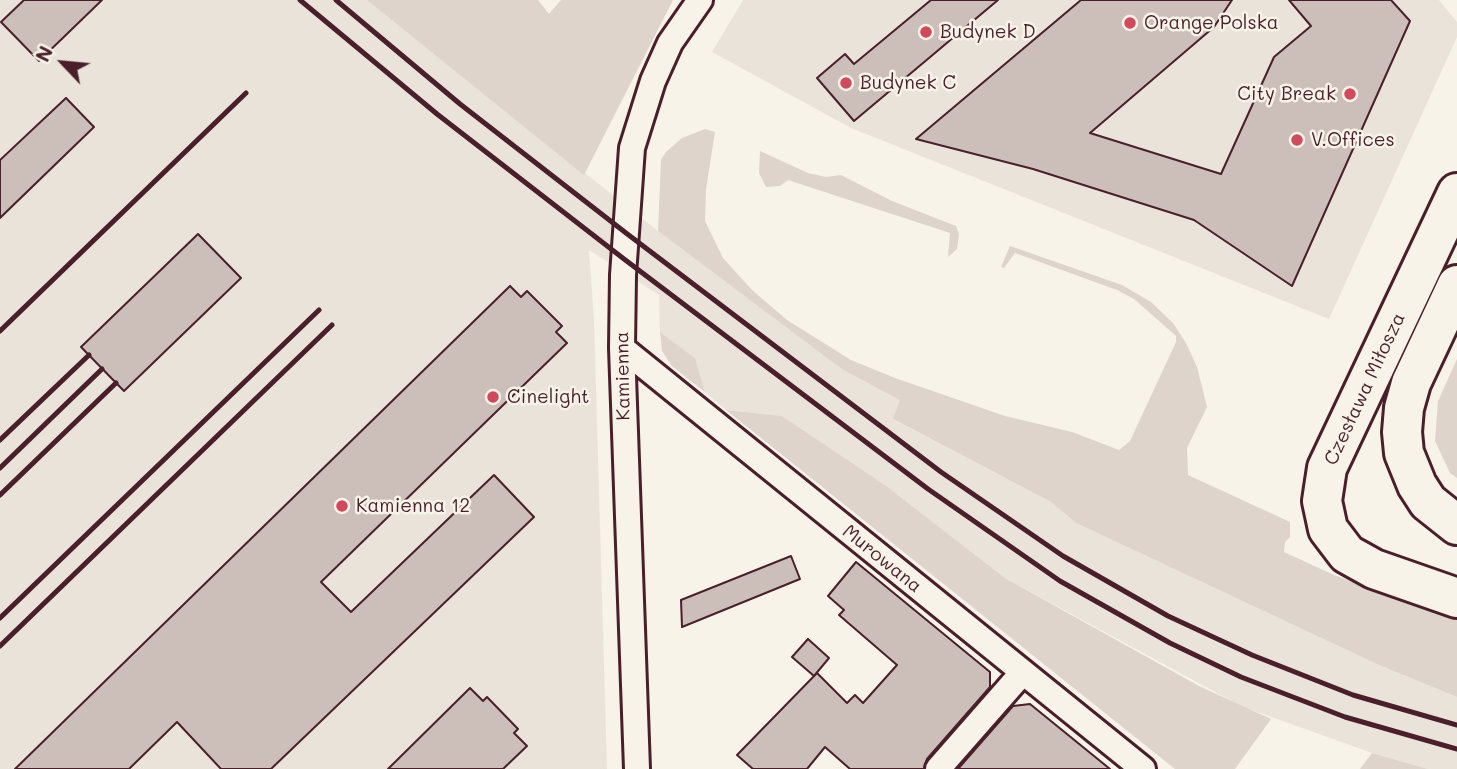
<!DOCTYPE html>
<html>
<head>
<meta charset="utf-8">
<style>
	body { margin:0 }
	#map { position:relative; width:1457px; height:769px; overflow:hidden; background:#f7f3e8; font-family:Mali,sans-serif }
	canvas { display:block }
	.north { position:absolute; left:28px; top:28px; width:70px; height:70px; -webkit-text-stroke:5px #f7f3e8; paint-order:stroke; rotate:296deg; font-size:19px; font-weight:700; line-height:28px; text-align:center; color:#4a1f2b }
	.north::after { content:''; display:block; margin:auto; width:24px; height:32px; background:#4a1f2b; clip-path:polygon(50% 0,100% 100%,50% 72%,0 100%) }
</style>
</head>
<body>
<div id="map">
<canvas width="1457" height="769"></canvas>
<div class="north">N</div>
</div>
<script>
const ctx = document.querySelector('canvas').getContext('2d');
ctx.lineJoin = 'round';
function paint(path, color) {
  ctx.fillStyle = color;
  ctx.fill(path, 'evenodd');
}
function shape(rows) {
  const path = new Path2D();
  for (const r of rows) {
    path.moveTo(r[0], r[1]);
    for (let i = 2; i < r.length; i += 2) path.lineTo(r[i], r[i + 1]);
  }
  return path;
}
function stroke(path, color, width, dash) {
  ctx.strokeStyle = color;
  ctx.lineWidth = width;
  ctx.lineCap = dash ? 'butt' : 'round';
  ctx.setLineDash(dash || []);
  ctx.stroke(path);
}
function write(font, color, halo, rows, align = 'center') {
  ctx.font = font + ' Mali,sans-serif';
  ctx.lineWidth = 5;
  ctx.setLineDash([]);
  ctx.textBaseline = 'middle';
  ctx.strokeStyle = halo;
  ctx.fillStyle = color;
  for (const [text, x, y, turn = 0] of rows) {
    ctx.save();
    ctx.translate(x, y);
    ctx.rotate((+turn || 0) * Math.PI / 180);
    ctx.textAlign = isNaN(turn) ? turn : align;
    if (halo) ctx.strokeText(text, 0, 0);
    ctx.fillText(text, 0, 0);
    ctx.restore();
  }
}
const built = shape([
	[0,0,367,0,658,231,843,370,900,400,894,420,1051,502,1076,523,1379,665,1457,697,1457,769,1428,769,1372,753,1241,706,1005,578,885,485,782,416,726,410,705,392,695,358,660,332,659,295,589,250,594,319,607,769,0,769],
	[743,0,1439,0,1457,22,1457,37,1329,319,851,128,712,52]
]);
const green = shape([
	[367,0,538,0,549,14,561,0,673,0,584,175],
	[705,129,715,132,706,189,705,221,723,258,752,290,787,320,851,360,895,378,1005,416,1072,432,1119,450,1130,441,1176,342,1176,336,1134,299,1117,290,1015,253,1004,268,1001,267,1010,246,1122,285,1151,302,1173,323,1186,343,1197,367,1207,407,1187,448,1188,475,1290,522,1290,537,1285,542,1284,552,1334,575,1457,617,1457,697,1379,665,1076,523,1051,502,893,419,900,400,843,370,658,231,661,160,666,152,682,138],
	[760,151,808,173,826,177,841,175,892,201,956,226,959,234,957,249,948,257,950,233,788,180,780,186,766,187,759,173],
	[660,332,695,358,705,392,672,366,662,351],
	[1457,359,1457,478,1450,473,1435,441,1438,401],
	[726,410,782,416,885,485,1005,578,1199,686,1271,719,1235,769,1175,769],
	[1372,753,1428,769,1360,769]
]);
const building = shape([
	[24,0,102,0,39,61,1,22,24,0],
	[931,0,998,0,854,121,817,78,845,54,854,64,931,0],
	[1081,0,1232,0,1214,27,1090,133,1221,174,1274,57,1311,26,1289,0,1391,0,1410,21,1292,286,1194,220,1033,169,916,139,1081,0],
	[66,98,94,127,0,218,0,160,66,98],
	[198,234,241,278,124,391,81,347,198,234],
	[510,286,521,297,527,291,562,326,556,332,567,343,321,582,351,612,494,475,534,517,271,769,221,769,177,722,129,769,15,769,510,286],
	[791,556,800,579,682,627,681,600,791,556],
	[856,562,990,672,990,687,927,759,924,769,850,769,825,747,807,769,753,769,737,755,817,673,847,703,855,695,863,703,897,665,839,615,844,610,828,596,856,562],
	[808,639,829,658,814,676,792,657,808,639],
	[470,688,483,701,487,697,518,729,514,733,527,746,503,769,388,769,470,688],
	[1030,704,1110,769,958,769,1013,706,1030,704]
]);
const minor = shape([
	[622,348,1143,769],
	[637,769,622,348,623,275,632,148,653,81,670,43,700,0],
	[938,769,1023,672]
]);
const primary = shape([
	[1457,193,1327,468,1322,501,1328,529,1347,554,1374,569,1457,598],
	[1457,285,1411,383,1404,408,1402,432,1404,453,1417,485,1428,502,1457,525]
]);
const rail = shape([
	[300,0,437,114,624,259,928,489,1060,581,1170,643,1241,677,1345,717,1457,749],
	[336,0,460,104,626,233,941,472,1063,556,1168,616,1252,655,1353,695,1457,725],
	[0,331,246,93],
	[0,440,89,355],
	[0,468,102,369],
	[0,495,116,383],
	[0,618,319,310],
	[0,646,332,325]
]);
const markers = [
	[1130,23,7,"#d1495b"],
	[926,32,7,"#d1495b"],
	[846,83,7,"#d1495b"],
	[1350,94,7,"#d1495b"],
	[1297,140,7,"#d1495b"],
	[493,397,7,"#d1495b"],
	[342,506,7,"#d1495b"]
];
const poiNames = [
	["Orange Polska",1144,23],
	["Budynek D",940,32],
	["Budynek C",860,83],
	["City Break",1336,94,"right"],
	["V.Offices",1311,140],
	["Cinelight",507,397],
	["Kamienna 12",356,506]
];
const streetNames = [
	["Kamienna",623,376,-91],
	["Czesława Miłosza",1365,389,-65],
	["Murowana",882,559,39]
];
paint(built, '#eae3da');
paint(green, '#ded4cc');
paint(building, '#ccbfb9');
stroke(building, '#4a1f2b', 2);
stroke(minor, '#4a1f2b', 30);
stroke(primary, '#4a1f2b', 44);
stroke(minor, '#f7f3e8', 24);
stroke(primary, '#f7f3e8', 38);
stroke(rail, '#4a1f2b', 5);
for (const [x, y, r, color] of markers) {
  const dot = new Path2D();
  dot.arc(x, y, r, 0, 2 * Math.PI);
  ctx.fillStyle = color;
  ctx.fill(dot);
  stroke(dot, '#f7f3e8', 2.5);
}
write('19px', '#4a1f2b', '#f7f3e8', poiNames, 'left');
write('19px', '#4a1f2b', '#f7f3e8', streetNames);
</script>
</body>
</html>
